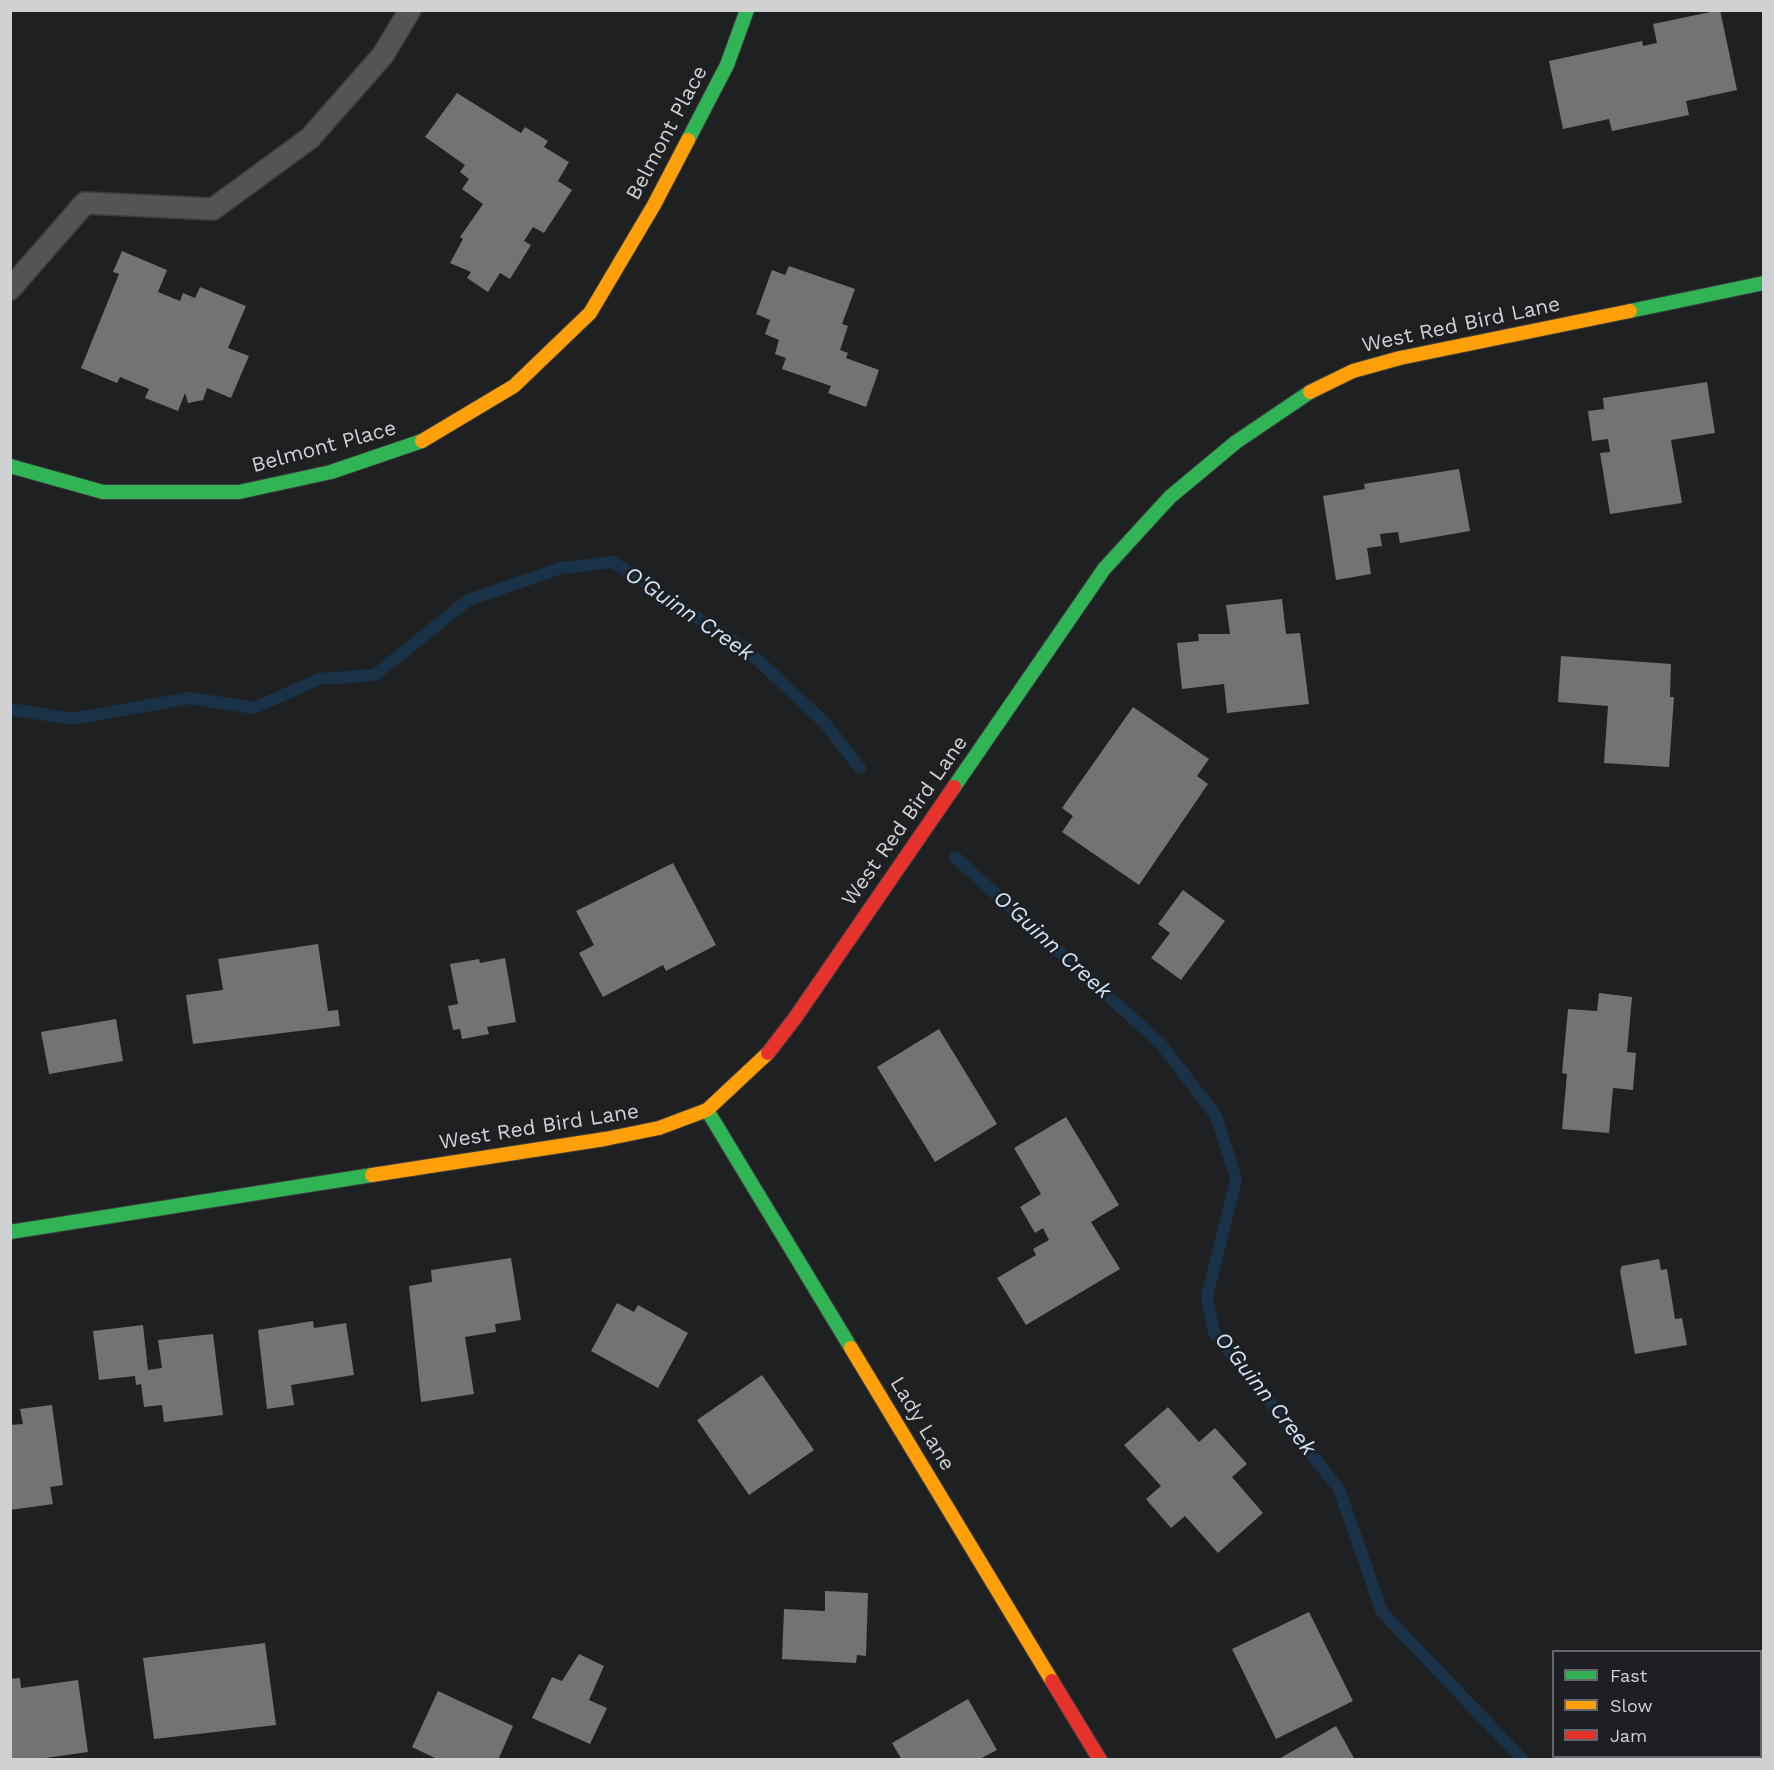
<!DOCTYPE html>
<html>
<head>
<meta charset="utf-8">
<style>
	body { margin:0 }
	#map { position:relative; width:1774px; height:1770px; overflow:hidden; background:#1f2021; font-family:"Work Sans",sans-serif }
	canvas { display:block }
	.frame { position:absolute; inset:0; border:12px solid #d0d1d3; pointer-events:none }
	.legend { position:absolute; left:1552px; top:1650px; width:210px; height:108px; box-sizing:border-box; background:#1e1f22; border:2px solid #656669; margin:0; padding:8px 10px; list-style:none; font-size:18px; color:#d0d1d3 }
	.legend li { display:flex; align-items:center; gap:12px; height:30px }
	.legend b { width:30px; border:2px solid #656669 }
</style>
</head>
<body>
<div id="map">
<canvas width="1774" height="1770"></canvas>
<div class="frame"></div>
<ul class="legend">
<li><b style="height:8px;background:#30b455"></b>Fast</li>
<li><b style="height:8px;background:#ff9f0a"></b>Slow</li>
<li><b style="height:8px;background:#e5322d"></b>Jam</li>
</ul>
</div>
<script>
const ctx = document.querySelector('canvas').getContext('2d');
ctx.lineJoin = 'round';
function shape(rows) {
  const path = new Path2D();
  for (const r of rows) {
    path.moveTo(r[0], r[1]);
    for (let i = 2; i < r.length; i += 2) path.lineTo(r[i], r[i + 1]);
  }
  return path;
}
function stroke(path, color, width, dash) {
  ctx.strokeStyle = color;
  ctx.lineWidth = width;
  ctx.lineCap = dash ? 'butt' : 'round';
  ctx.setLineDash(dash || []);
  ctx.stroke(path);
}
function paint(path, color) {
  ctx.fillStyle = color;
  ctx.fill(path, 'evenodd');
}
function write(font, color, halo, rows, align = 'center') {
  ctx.font = font + ' "Work Sans",sans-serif';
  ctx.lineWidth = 6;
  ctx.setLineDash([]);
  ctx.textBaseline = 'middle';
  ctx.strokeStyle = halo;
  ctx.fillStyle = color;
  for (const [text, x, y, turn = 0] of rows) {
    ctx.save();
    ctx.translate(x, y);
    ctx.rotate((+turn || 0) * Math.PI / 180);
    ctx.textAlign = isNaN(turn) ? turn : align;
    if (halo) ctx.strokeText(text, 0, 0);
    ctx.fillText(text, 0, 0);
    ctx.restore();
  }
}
const stream = shape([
	[10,709,72,719,190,698,254,708,319,679,375,675,468,600,561,568,613,562,747,650,824,722,860,768],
	[955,857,1161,1044,1216,1116,1236,1179,1207,1297,1214,1332,1339,1489,1382,1612,1523,1760]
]);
const building = shape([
	[1720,10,1737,90,1686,101,1689,115,1612,131,1609,119,1563,129,1549,61,1642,41,1643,46,1657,43,1653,24],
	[457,93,521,133,525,127,548,141,544,147,569,162,558,181,572,190,544,233,533,227,524,241,531,245,510,279,500,273,488,292,467,278,471,272,450,263,463,239,460,237,483,204,462,189,469,179,460,172,465,165,425,137],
	[122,251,167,270,158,292,180,301,183,293,195,298,200,287,246,306,228,348,249,356,231,398,207,388,203,400,188,403,185,393,178,411,145,398,149,389,120,377,117,383,81,368,119,274,113,272],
	[789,266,855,289,842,324,848,326,840,350,848,353,846,358,879,370,866,407,828,393,831,386,782,369,786,358,775,354,779,340,765,334,770,320,756,314,772,270,785,275],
	[1707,382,1715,433,1671,440,1682,503,1610,514,1600,453,1610,452,1608,439,1592,441,1588,411,1604,409,1603,398],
	[1459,469,1470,531,1400,543,1398,532,1380,534,1382,546,1367,548,1371,574,1336,580,1323,496,1365,489,1364,484],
	[1282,599,1286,634,1300,633,1309,704,1227,713,1224,684,1182,689,1177,643,1199,641,1198,634,1230,634,1226,605],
	[1561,656,1671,664,1670,697,1674,697,1669,767,1604,763,1608,706,1558,702],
	[1133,707,1209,759,1197,776,1208,784,1139,885,1062,832,1073,816,1062,808],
	[673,863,716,945,666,971,663,965,603,997,579,953,594,945,576,911],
	[1183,890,1225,921,1181,980,1151,958,1170,933,1158,924],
	[318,944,328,1011,338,1010,340,1026,193,1044,186,995,223,990,218,959],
	[505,958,516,1022,487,1027,489,1034,462,1039,460,1029,453,1030,448,1006,458,1004,450,964,479,959,480,963],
	[1599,993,1632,997,1627,1052,1636,1053,1633,1090,1613,1088,1609,1133,1562,1129,1567,1074,1562,1073,1568,1009,1597,1011],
	[116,1019,123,1061,49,1074,41,1032],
	[939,1029,997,1124,935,1162,877,1067],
	[1066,1117,1119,1205,1091,1222,1120,1269,1026,1325,997,1278,1036,1255,1033,1249,1049,1240,1043,1228,1035,1233,1020,1207,1041,1194,1014,1148],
	[511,1258,521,1320,495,1324,496,1332,465,1337,474,1394,421,1402,409,1286,432,1282,431,1270],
	[1659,1259,1661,1270,1667,1269,1675,1319,1682,1318,1687,1345,1635,1354,1620,1271,1622,1266],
	[617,1303,634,1312,638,1305,688,1333,658,1388,591,1351],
	[313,1321,314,1328,346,1323,354,1375,291,1385,294,1405,267,1409,258,1330],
	[143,1325,148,1370,162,1368,158,1340,213,1334,223,1415,164,1422,162,1405,144,1407,141,1384,136,1385,135,1376,99,1380,93,1331],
	[762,1375,814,1450,749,1495,697,1420],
	[52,1405,63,1485,50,1487,53,1504,10,1510,10,1425,23,1424,20,1409],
	[1168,1407,1199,1442,1215,1428,1247,1464,1232,1477,1263,1513,1218,1553,1185,1516,1171,1528,1146,1499,1161,1486,1124,1445],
	[825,1591,868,1593,866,1656,857,1655,856,1663,782,1659,784,1609,825,1611],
	[1309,1612,1353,1701,1276,1739,1232,1649],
	[265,1643,276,1725,154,1739,143,1658],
	[579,1654,604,1666,589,1700,607,1708,590,1744,532,1718,552,1677,562,1681],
	[20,1678,21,1688,78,1680,88,1752,31,1760,10,1760,10,1679],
	[438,1691,513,1726,498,1760,439,1760,412,1747],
	[968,1699,997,1750,978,1760,902,1760,892,1743],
	[1336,1726,1355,1760,1277,1760]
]);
const lane = shape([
	[10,289,85,203,213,209,310,138,383,55,410,10]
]);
const fast = shape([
	[688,140,727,65,747,10],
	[1630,311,1764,283],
	[10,466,103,492,239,492,331,472,422,441],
	[954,787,1104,569,1170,497,1236,442,1310,392],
	[707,1110,851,1348],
	[10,1232,372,1175]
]);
const slow = shape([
	[1310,392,1353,371,1400,358,1630,311],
	[422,441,514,386,590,313,654,205,688,140],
	[372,1175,605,1139,659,1128,707,1110,768,1053],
	[851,1348,1052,1681]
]);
const jam = shape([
	[768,1053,795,1018,954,787],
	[1052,1681,1100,1760]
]);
const streetNames = [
	["Belmont Place",667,133,-62],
	["West Red Bird Lane",1461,325,-12],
	["Belmont Place",324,447,-15],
	["West Red Bird Lane",905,821,-55],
	["West Red Bird Lane",539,1127,-9],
	["Lady Lane",922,1424,59]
];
const waterNames = [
	["O'Guinn Creek",689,614,34],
	["O'Guinn Creek",1052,945,42],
	["O'Guinn Creek",1265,1394,52]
];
stroke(stream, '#193248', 12);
paint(building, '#747373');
stroke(lane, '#3d3d3e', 24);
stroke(fast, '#3d3d3e', 16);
stroke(slow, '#3d3d3e', 16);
stroke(jam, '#3d3d3e', 16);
stroke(lane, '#545455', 21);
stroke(fast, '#30b455', 14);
stroke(slow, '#ff9f0a', 14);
stroke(jam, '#e5322d', 14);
write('21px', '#d0d1d3', '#1e1f22', streetNames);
write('italic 22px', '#cfe3f6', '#1e1f22', waterNames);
</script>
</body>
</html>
